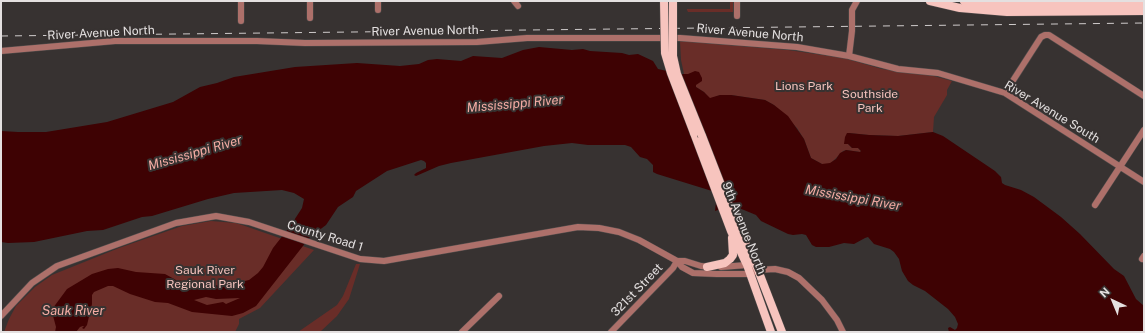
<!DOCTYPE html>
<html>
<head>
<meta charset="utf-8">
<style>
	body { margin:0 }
	#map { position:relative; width:1145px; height:333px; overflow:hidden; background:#373231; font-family:"Public Sans",sans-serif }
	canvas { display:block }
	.frame { position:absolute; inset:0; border:2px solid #e4e0e0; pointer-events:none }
	.north { position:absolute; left:1093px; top:281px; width:40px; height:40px; -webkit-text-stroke:3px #373231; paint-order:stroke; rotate:316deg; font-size:11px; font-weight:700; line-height:16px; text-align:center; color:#e4e0e0 }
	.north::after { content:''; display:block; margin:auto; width:14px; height:18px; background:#e4e0e0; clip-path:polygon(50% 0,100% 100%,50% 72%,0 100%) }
</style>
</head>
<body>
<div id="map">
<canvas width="1145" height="333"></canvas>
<div class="frame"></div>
<div class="north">N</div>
</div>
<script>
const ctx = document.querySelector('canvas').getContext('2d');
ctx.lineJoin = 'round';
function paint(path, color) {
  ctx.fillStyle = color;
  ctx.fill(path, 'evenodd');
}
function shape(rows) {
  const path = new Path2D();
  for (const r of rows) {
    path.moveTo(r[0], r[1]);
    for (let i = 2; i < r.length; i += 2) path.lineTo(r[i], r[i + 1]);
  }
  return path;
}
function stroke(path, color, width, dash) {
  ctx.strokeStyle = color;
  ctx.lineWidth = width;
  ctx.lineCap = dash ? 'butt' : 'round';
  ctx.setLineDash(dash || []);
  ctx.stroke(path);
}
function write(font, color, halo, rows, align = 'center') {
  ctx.font = font + ' "Public Sans",sans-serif';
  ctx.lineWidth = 4;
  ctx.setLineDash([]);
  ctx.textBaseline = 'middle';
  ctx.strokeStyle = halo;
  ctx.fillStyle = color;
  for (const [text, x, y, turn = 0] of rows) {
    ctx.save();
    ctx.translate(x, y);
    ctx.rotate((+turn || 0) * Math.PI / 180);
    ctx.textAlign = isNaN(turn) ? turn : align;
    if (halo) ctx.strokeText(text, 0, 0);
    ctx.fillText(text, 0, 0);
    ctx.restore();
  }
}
const green = shape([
	[730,1,733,1,733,12,688,12,687,10,687,9,730,9],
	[680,41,788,50,844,58,882,69,930,75,952,81,947,90,947,95,934,117,933,132,898,136,869,135,848,133,845,144,848,144,852,148,858,148,861,151,860,152,846,150,843,151,830,164,822,164,811,158,804,139,797,128,774,105,765,100,731,95,720,95,710,99,704,92,696,87,696,85,688,74,684,74,681,60],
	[211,221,236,223,245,226,314,250,260,308,239,319,239,324,235,332,4,332,9,319,16,306,35,287,52,275,119,248,182,226],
	[356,264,360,264,349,299,337,316,320,332,298,332,337,305,343,296]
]);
const water = shape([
	[539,47,572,50,583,49,590,51,622,53,629,55,638,54,653,61,658,69,680,74,688,74,695,71,699,72,702,78,702,81,696,85,696,87,704,92,710,98,720,95,731,95,765,100,774,105,788,116,804,139,811,158,822,164,830,163,836,159,840,153,846,150,860,152,861,151,858,148,852,148,848,144,844,144,845,137,847,133,849,133,869,135,898,136,933,132,943,136,995,171,1001,177,1002,183,1005,185,1021,190,1034,197,1061,217,1080,234,1114,269,1124,276,1136,299,1144,306,1144,332,949,332,948,328,950,327,955,330,957,328,958,324,955,317,948,309,925,291,913,285,908,281,902,271,899,259,894,252,890,249,874,244,868,237,865,238,854,244,844,243,829,247,816,247,812,245,806,235,802,234,793,235,788,234,761,221,756,215,744,210,735,207,727,207,715,211,716,202,712,191,657,174,653,172,653,165,647,159,640,157,631,147,625,145,588,145,572,143,544,146,451,163,439,166,416,176,414,175,416,173,426,168,426,163,424,161,421,160,387,171,356,191,353,197,338,207,326,225,310,237,256,306,243,313,232,316,192,312,168,303,155,302,130,294,113,286,108,286,94,292,92,295,92,304,87,325,84,329,82,328,84,326,83,326,80,327,76,332,55,332,56,327,52,312,53,308,67,289,92,274,108,269,118,268,136,272,165,274,176,280,211,285,224,286,249,280,258,273,263,267,273,248,291,225,302,208,304,199,294,193,282,190,234,193,208,199,152,216,142,217,103,230,87,231,34,242,8,243,1,242,1,131,18,132,46,132,107,122,173,102,200,87,217,83,234,77,295,67,357,63,400,66,419,64,428,60,437,59,461,61,473,56,502,58,523,50],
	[206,297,216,299,240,298,226,304,223,302,207,305,194,300]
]);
const minor = shape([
	[241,1,241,21],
	[310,1,310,18],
	[378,1,378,10],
	[514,1,518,6],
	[737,16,737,1],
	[1,51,115,41,257,41,305,43,477,42,527,38,680,38,797,47,849,56,898,69,938,73,1005,93,1144,182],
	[849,56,852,31,852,10,857,1],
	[1005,93,1041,37,1045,35,1049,35,1144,96],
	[1095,205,1144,130],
	[1142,259,1144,256],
	[677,261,685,261,701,266,711,267],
	[721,267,747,265,758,270],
	[1,316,32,283,57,266,176,223,216,216,249,222,360,259,384,261,578,227,599,228,619,232,639,240,677,261,682,267,693,273,717,274,750,274,758,270,775,269,788,272,799,278,822,300,837,320,843,332],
	[462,332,499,296],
	[611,332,673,268,677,261]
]);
const major = shape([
	[930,1,960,8,1007,12,1144,11],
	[964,1,978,3,1012,4,1144,4],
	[694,133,731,231,747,265,771,332],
	[702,136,735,221,758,270,782,332],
	[707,267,725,263,730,259,733,255,732,238]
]);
const rail = shape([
	[1,36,1144,23]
]);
const majorBridge = shape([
	[664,1,665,53,671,73,694,133],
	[673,1,673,56,677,74,702,136]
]);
const streetNames = [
	["River Avenue North",425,31,-1],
	["River Avenue North",101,33,-3],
	["River Avenue North",750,33,5],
	["River Avenue South",1052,112,31],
	["9th Avenue North",744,228,68],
	["County Road 1",325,236,17],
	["321st Street",637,290,-46]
];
const parkNames = [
	["Lions Park",804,86],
	["Southside",870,94],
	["Park",870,108],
	["Sauk River",205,270],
	["Regional Park",205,284]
];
const waterNames = [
	["Mississippi River",515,104,-5],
	["Mississippi River",195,153,-16],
	["Mississippi River",853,198,10],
	["Sauk River",73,311]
];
paint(green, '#692d28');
paint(water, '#3e0203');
stroke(minor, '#534e4d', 7);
stroke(major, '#534e4d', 9);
stroke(minor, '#ad706a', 6);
stroke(major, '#f7c4be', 8);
stroke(rail, '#d0cccc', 1, [7, 7]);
stroke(majorBridge, '#534e4d', 9, []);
stroke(majorBridge, '#f7c4be', 8);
write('12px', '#e4e0e0', '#373231', streetNames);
write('12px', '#f5c3bd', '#373231', parkNames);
write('italic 13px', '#f4aca4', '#373231', waterNames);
</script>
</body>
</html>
